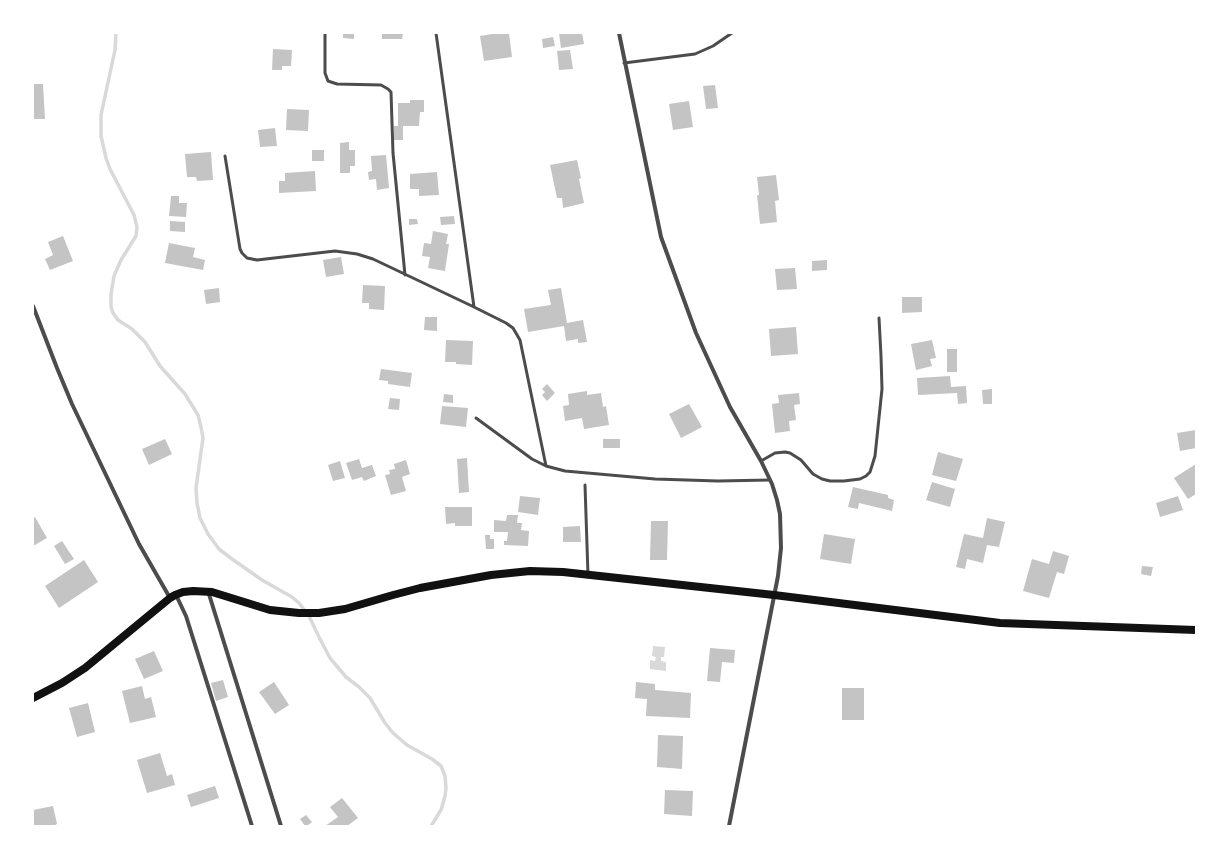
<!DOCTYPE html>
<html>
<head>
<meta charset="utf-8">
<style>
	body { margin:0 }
	#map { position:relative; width:1229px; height:859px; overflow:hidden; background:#fff; font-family:"Fira Sans Condensed",sans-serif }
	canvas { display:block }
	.frame { position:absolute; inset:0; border:34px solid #fff; pointer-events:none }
</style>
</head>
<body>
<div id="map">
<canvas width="1229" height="859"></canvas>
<div class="frame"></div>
</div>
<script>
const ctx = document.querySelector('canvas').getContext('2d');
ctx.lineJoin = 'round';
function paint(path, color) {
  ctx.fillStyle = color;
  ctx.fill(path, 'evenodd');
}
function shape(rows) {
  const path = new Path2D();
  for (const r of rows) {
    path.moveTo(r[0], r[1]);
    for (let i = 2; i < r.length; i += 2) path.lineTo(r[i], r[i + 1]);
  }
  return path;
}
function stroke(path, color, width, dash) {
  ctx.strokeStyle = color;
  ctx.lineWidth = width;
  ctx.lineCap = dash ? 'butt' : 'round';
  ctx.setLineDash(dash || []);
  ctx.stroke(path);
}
const water = shape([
	[653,646,665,647,664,657,661,657,661,661,666,662,666,671,650,669,650,660,655,661,656,657,652,656]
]);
const stream = shape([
	[116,33,115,50,101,115,101,136,106,158,110,169,134,215,137,227,136,236,121,260,114,276,111,294,111,307,113,313,118,320,132,329,145,342,160,366,185,394,198,415,201,427,203,438,196,488,197,503,200,518,208,534,219,549,232,559,262,580,292,597,299,603,309,616,319,637,330,658,346,677,359,687,370,698,385,723,393,733,407,745,432,759,441,766,445,776,446,788,445,796,441,810,431,826]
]);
const building = shape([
	[343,33,354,33,354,39,343,38],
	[382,33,403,33,402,39,382,39],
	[498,33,509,33,512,57,484,61,480,36],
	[559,33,582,33,584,44,561,48],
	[553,37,555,46,543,48,542,39],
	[273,49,292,50,291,66,282,66,282,70,272,70],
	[570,50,573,69,559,70,557,51],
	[33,84,43,84,45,119,33,119],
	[715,85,718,108,706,109,703,86],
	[410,100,424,100,424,112,420,112,419,126,403,126,403,140,394,140,394,126,398,126,398,103,410,103],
	[689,101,693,127,673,130,669,104],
	[287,109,309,110,308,131,286,130],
	[275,128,277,146,260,147,258,130],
	[349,142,349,150,355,150,355,166,350,166,350,173,340,173,340,143],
	[312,150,324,150,324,161,312,161],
	[211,152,213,180,197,181,196,177,187,177,185,154],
	[386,155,389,188,377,190,376,179,369,180,368,172,372,171,371,156],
	[577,160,581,178,579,179,584,203,563,208,562,198,557,198,550,165],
	[315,171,316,191,279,193,279,181,285,181,285,173],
	[437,172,439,195,419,196,419,189,410,189,410,174],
	[776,175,779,200,775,201,777,222,760,224,757,195,759,195,757,177],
	[171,196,179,196,179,203,187,203,186,217,169,216],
	[454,216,455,224,441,225,440,217],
	[409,219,417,219,418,224,409,225],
	[170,221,185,222,185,232,170,231],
	[433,231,448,234,446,244,449,244,445,271,428,268,430,257,422,256,424,243,431,244],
	[63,236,73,261,50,270,45,259,53,255,48,242],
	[169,243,195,248,193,257,205,260,203,270,165,263],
	[341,257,344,274,326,277,323,260],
	[827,260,827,270,812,271,812,261],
	[795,268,797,289,777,290,775,269],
	[363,285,385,286,384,310,369,309,369,303,362,303],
	[219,288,220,302,206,304,204,290],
	[561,288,567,323,583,320,587,342,578,343,578,339,566,341,564,326,528,332,524,309,551,305,548,290],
	[902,297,922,297,922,312,902,313],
	[425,317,437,317,437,331,424,330],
	[796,327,798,354,771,356,769,329],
	[446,340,473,341,472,365,456,364,456,362,445,362],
	[932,340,936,358,930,359,932,366,916,370,911,344],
	[947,349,957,349,957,372,947,372],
	[381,369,412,373,410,387,388,384,388,381,379,380],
	[950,376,951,387,966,386,967,403,958,404,957,393,918,395,917,378],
	[547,384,555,393,547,401,542,395,545,392,542,389],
	[992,389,992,404,983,404,982,390],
	[587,391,587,395,601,393,603,407,606,406,609,425,584,429,582,418,565,421,563,406,569,405,568,394],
	[799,393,800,404,794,405,796,420,789,421,790,431,775,433,772,404,779,403,778,395],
	[444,394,453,395,453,403,443,402],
	[390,398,400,399,399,410,388,409],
	[689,404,702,427,681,438,669,414],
	[442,406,468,408,466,427,440,424],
	[1196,430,1196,448,1180,451,1177,433],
	[165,439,172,454,149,465,142,449],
	[603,439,620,439,620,448,603,448],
	[938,452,963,459,956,481,932,475],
	[467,458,469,492,459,493,457,459],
	[359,459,362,468,372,465,376,476,364,481,362,477,352,480,346,463],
	[406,460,410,474,402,477,406,491,391,495,385,475,390,474,389,470,395,469,394,464],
	[340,461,345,478,333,481,328,465],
	[1196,464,1196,494,1188,499,1174,478],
	[932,482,955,489,950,507,926,500],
	[853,487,888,495,888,498,894,500,892,511,859,503,858,509,848,507],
	[520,496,540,498,538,515,518,512],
	[1178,496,1183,510,1160,517,1156,503],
	[445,507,472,507,472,526,455,526,455,523,446,524],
	[507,515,518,515,517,523,522,523,521,530,529,531,528,546,504,545,504,541,507,541,508,532,494,532,494,520,506,521],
	[35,517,47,538,33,546,33,518],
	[987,518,1005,522,999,547,987,545,983,563,967,559,965,569,956,567,964,534,983,538],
	[651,521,668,521,667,560,650,560],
	[580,526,581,542,563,542,563,527],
	[824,534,855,539,851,564,820,559],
	[485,535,490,535,490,539,494,539,494,549,486,549],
	[62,541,74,559,65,564,54,546],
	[1053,551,1069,556,1064,574,1057,572,1049,598,1023,591,1032,559,1049,564],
	[84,560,98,582,59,608,45,586],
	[1142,566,1153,567,1151,576,1141,574],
	[710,648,735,650,734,663,722,662,720,682,707,681],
	[154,651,163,671,144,679,135,659],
	[223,680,228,697,216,701,211,683],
	[274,682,289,705,275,714,259,692],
	[636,682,655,684,655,690,691,693,690,718,646,716,647,699,635,698],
	[142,686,145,699,151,697,156,717,130,723,122,691],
	[842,688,864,688,864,720,842,720],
	[88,703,95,732,77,737,69,708],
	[658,735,683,736,682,769,657,767],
	[160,753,167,776,172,774,175,785,147,793,137,760],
	[215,786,219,798,191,807,187,795],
	[665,790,693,791,692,816,664,814],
	[342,798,358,818,347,826,325,826,338,817,330,807],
	[53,806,57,824,55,825,55,826,34,826,33,810],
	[306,815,312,822,307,826,305,826,300,819]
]);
const service = shape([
	[325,33,325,73,328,81,337,84,381,85,388,89,391,92,393,153,405,275],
	[436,33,474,307],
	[624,63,695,54,713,46,732,33],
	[225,156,240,249,242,253,247,258,257,260,335,251,357,254,373,259,474,307,506,323,513,328,520,340,546,466,565,471,655,479,718,481,770,480],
	[476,418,532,459,546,466],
	[761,461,775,453,785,452,790,453,801,460,813,474,822,479,830,481,844,481,860,479,866,476,870,472,875,456,882,389,881,356,879,318],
	[585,485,588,575]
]);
const minor = shape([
	[619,33,661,237,696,333,730,407,761,461,772,484,777,500,780,514,781,548,778,576,729,826],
	[33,306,57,368,72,404,139,544,170,598],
	[208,591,281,826],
	[176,595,186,616,252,826]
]);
const secondary = shape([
	[33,698,62,683,85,668,170,598,175,595,183,592,193,591,212,592,270,610,299,613,319,613,345,609,393,595,420,588,491,575,530,571,563,572,774,595,1000,623,1196,630]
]);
paint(water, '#d9d9d9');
stroke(stream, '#d9d9d9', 3.5);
paint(building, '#c4c4c4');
stroke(service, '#4c4c4c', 3);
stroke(minor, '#4c4c4c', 4);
stroke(secondary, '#111', 8);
</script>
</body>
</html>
